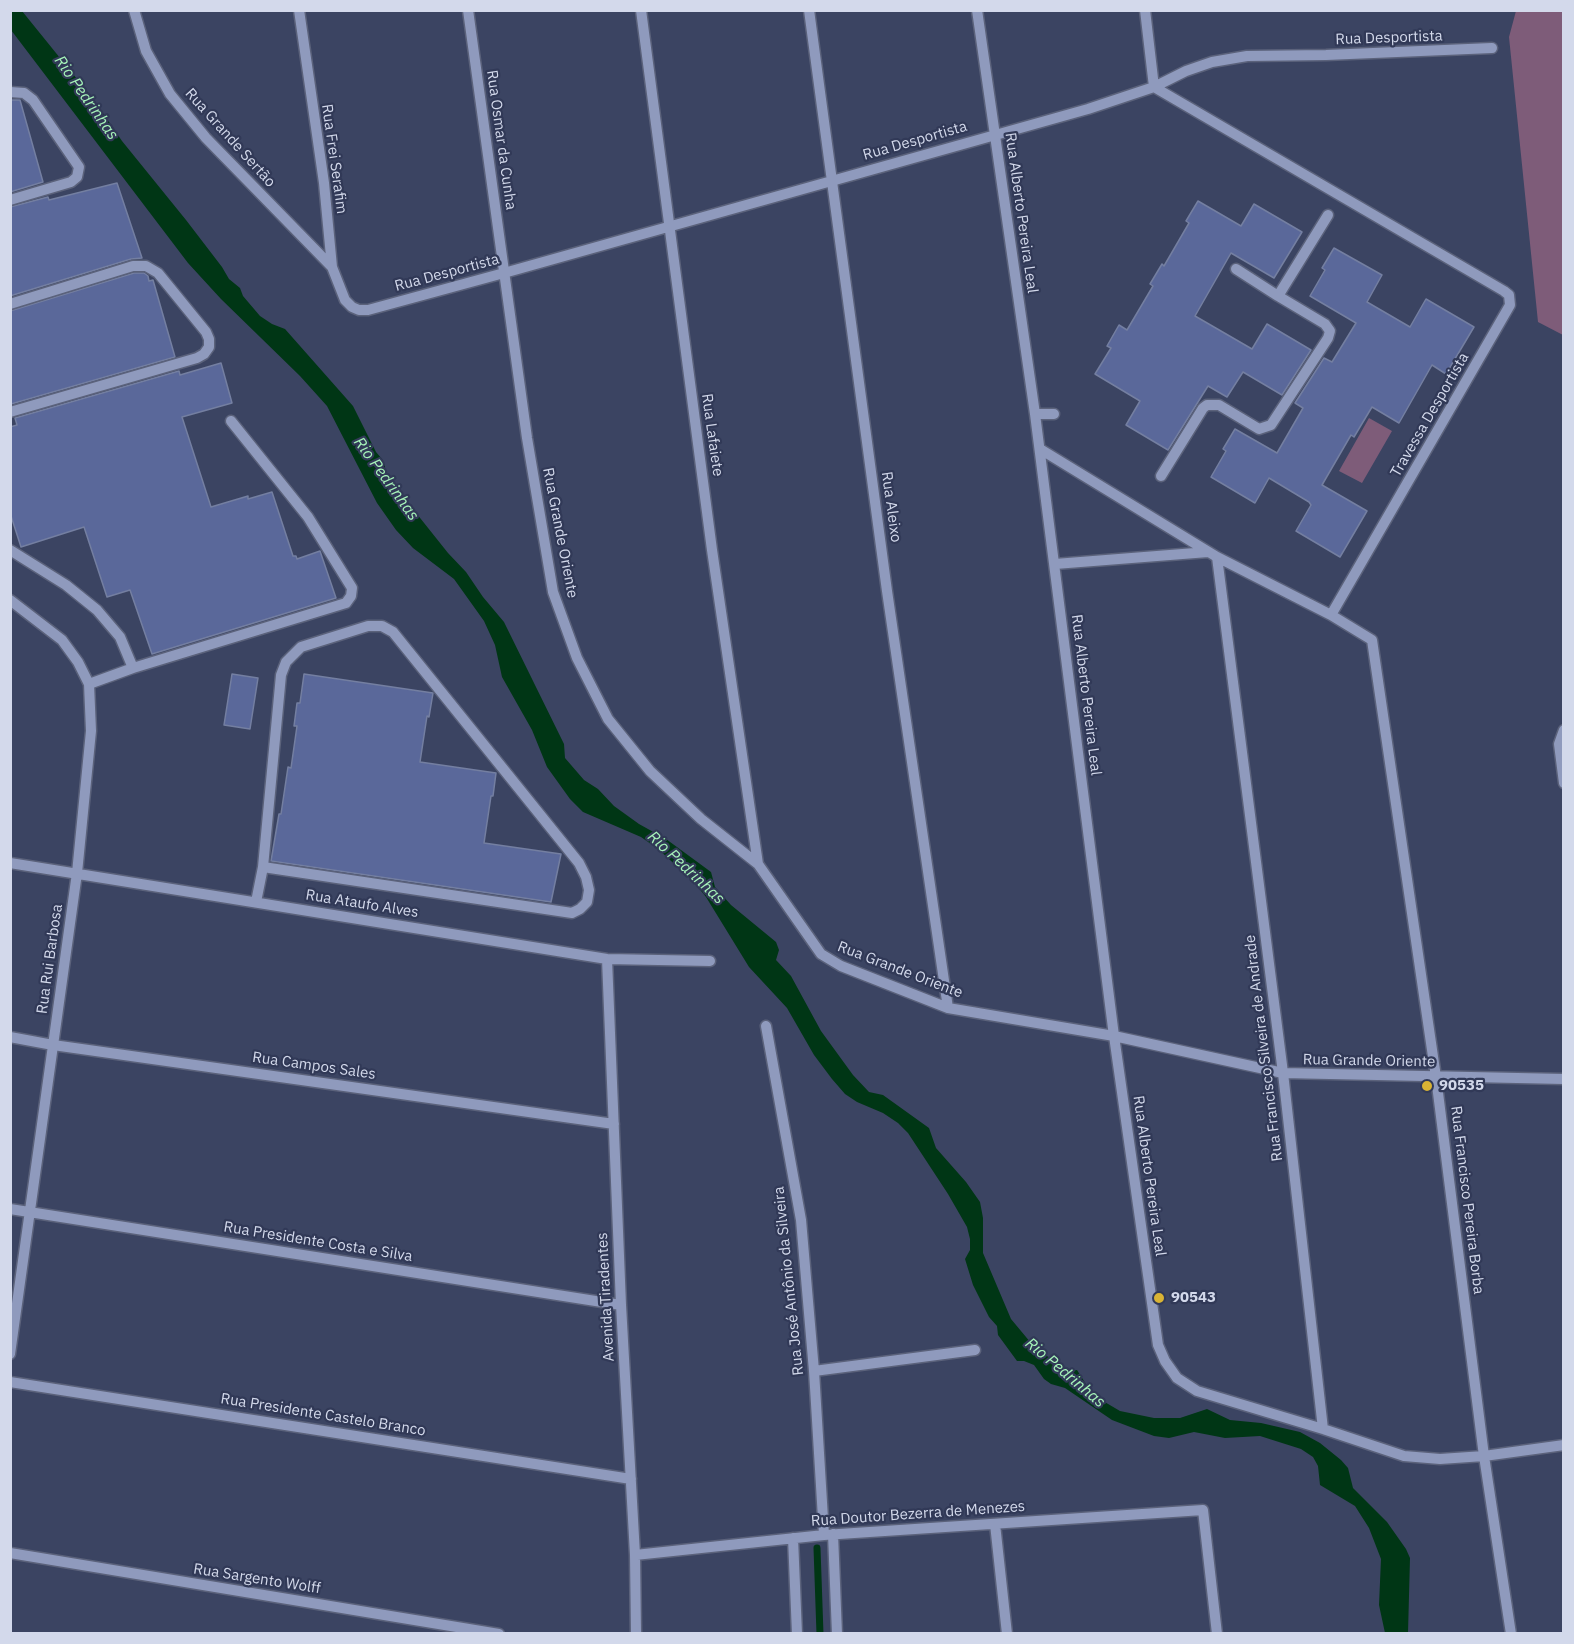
<!DOCTYPE html>
<html>
<head>
<meta charset="utf-8">
<style>
	body { margin:0 }
	#map { position:relative; width:1574px; height:1644px; overflow:hidden; background:#3b4462; font-family:"IBM Plex Sans",sans-serif }
	canvas { display:block }
	.frame { position:absolute; inset:0; border:12px solid #d3d9eb; pointer-events:none }
</style>
</head>
<body>
<div id="map">
<canvas width="1574" height="1644"></canvas>
<div class="frame"></div>
</div>
<script>
const ctx = document.querySelector('canvas').getContext('2d');
ctx.lineJoin = 'round';
function paint(path, color) {
  ctx.fillStyle = color;
  ctx.fill(path, 'evenodd');
}
function shape(rows) {
  const path = new Path2D();
  for (const r of rows) {
    path.moveTo(r[0], r[1]);
    for (let i = 2; i < r.length; i += 2) path.lineTo(r[i], r[i + 1]);
  }
  return path;
}
function stroke(path, color, width, dash) {
  ctx.strokeStyle = color;
  ctx.lineWidth = width;
  ctx.lineCap = dash ? 'butt' : 'round';
  ctx.setLineDash(dash || []);
  ctx.stroke(path);
}
function write(font, color, halo, rows, align = 'center') {
  ctx.font = font + ' "IBM Plex Sans",sans-serif';
  ctx.lineWidth = 4.5;
  ctx.setLineDash([]);
  ctx.textBaseline = 'middle';
  ctx.strokeStyle = halo;
  ctx.fillStyle = color;
  for (const [text, x, y, turn = 0] of rows) {
    ctx.save();
    ctx.translate(x, y);
    ctx.rotate((+turn || 0) * Math.PI / 180);
    ctx.textAlign = isNaN(turn) ? turn : align;
    if (halo) ctx.strokeText(text, 0, 0);
    ctx.fillText(text, 0, 0);
    ctx.restore();
  }
}
const green = shape([
	[1516,11,1563,11,1563,335,1538,322,1509,37],
	[1369,418,1392,431,1362,483,1339,471]
]);
const water = shape([
	[11,10,22,11,94,100,122,141,186,220,222,267,229,279,240,288,243,296,260,316,272,324,285,329,353,406,376,452,382,459,385,466,385,472,389,479,448,553,466,572,483,597,504,622,564,744,565,758,584,780,598,789,614,806,639,824,666,839,711,872,715,887,731,905,776,942,779,950,776,960,791,976,821,1031,853,1075,869,1092,883,1095,929,1128,936,1148,966,1182,980,1202,983,1218,983,1253,1011,1319,1036,1349,1064,1367,1067,1372,1077,1370,1089,1389,1103,1401,1120,1411,1154,1418,1180,1418,1207,1409,1230,1420,1261,1423,1300,1432,1320,1443,1341,1460,1348,1468,1353,1488,1387,1522,1406,1549,1410,1558,1408,1633,1385,1633,1379,1605,1381,1559,1369,1528,1355,1506,1320,1485,1318,1466,1313,1457,1301,1449,1260,1436,1225,1438,1194,1432,1169,1438,1154,1436,1112,1420,1065,1388,1051,1384,1044,1379,1034,1365,1024,1361,1017,1361,998,1335,997,1326,989,1317,973,1285,965,1259,970,1250,970,1239,967,1227,948,1194,908,1133,898,1123,883,1113,857,1102,845,1094,832,1079,814,1055,787,1008,749,967,706,897,693,881,658,849,641,837,583,812,570,799,547,767,532,730,502,677,495,645,484,621,454,579,413,548,396,530,377,503,327,406,300,376,221,299,188,263,11,30]
]);
const stream = shape([
	[817,1548,820,1634]
]);
const building = shape([
	[10,100,20,100,43,182,10,192,10,100],
	[117,183,142,258,131,259,10,296,10,207,48,197,49,200,117,183],
	[1198,201,1241,226,1254,204,1302,232,1274,278,1231,253,1195,316,1252,349,1267,324,1311,350,1282,395,1243,372,1227,397,1208,386,1168,450,1126,425,1140,401,1095,374,1111,348,1107,346,1119,325,1127,330,1153,286,1150,284,1162,264,1164,266,1189,223,1186,221,1198,201],
	[1334,248,1382,275,1367,302,1410,327,1426,299,1474,327,1446,374,1432,365,1399,423,1372,407,1354,437,1351,435,1322,485,1367,511,1340,557,1296,531,1311,505,1309,502,1269,478,1255,503,1211,477,1226,451,1223,449,1235,429,1277,453,1303,408,1295,403,1324,358,1332,362,1356,323,1310,296,1325,270,1322,268,1334,248],
	[134,273,144,273,148,276,149,281,153,280,175,357,11,404,10,311,134,273],
	[221,363,232,403,182,417,211,507,248,496,248,499,272,492,293,556,296,556,297,559,320,551,336,598,152,654,130,590,107,597,84,527,21,547,10,513,10,427,17,425,15,418,179,371,180,375,221,363],
	[232,674,258,678,250,729,224,725,232,674],
	[304,674,433,693,429,717,427,716,420,762,496,773,493,796,491,796,484,843,561,854,551,902,271,861,279,814,281,814,288,767,291,768,297,726,294,726,297,703,300,703,304,674]
]);
const minor = shape([
	[134,10,146,51,170,94,206,138,332,267],
	[299,10,324,183,332,267,345,300,352,307,359,310,368,310,504,273,1088,109,1154,87,1186,71,1212,62,1247,56,1326,55,1492,48],
	[468,10,527,438,553,592,577,658,608,719,650,771,701,819,758,864,821,954,841,966,948,1008,1114,1036,1283,1073,1564,1079],
	[641,10,712,550,758,864],
	[809,10,887,591,948,1008],
	[977,10,1035,414,1114,1036,1158,1345,1165,1361,1177,1378,1197,1391,1323,1429,1404,1456,1440,1459,1484,1456,1564,1445],
	[10,92,24,93,33,100,79,167,77,177,71,182,10,200],
	[1236,269,1278,296],
	[10,304,133,266,146,266,158,273,206,332,209,339,209,347,204,354,197,358,10,412],
	[1035,414,1054,414],
	[1040,449,1217,557,1331,615,1510,305,1509,295,1504,291,1154,87,1145,10],
	[1161,476,1203,408,1207,405,1219,405,1259,429,1271,425,1328,338,1330,331,1325,324,1278,296,1328,215],
	[10,550,66,585,97,610,120,637,133,668],
	[1217,557,1283,1073,1323,1429],
	[1055,564,1208,552],
	[10,600,62,640,78,662,89,684,91,731,77,873,10,1354],
	[1331,615,1372,640,1436,1077,1484,1456,1511,1634],
	[89,684,133,668,346,603,351,596,352,588,308,517,231,421],
	[1564,730,1559,744,1564,783],
	[10,863,607,959,710,961],
	[256,902,263,867,281,675,286,662,301,647,368,626,382,626,393,632,579,863,586,877,589,890,587,902,580,909,572,913,263,867],
	[607,959,621,1305,635,1555,636,1634],
	[766,1026,801,1220,814,1371,824,1535],
	[10,1037,53,1045,614,1124],
	[10,1209,621,1305],
	[814,1371,975,1350],
	[10,1382,631,1479],
	[995,1524,1007,1634],
	[833,1534,837,1634],
	[793,1538,797,1634],
	[10,1553,499,1634],
	[635,1555,824,1535,1203,1510,1217,1634]
]);
const markers = [
	[1427,1086,6,"#d9b334"],
	[1159,1298,6,"#d9b334"]
];
const streetNames = [
	["Rua Desportista",1389,38,-2],
	["Rua Grande Sertão",230,138,48],
	["Rua Osmar da Cunha",501,140,82],
	["Rua Desportista",915,141,-16],
	["Rua Frei Serafim",334,159,82],
	["Rua Alberto Pereira Leal",1021,213,82],
	["Rua Desportista",447,273,-15],
	["Travessa Desportista",1430,415,-60],
	["Rua Lafaiete",712,435,82],
	["Rua Aleixo",891,507,82],
	["Rua Grande Oriente",560,533,79],
	["Rua Alberto Pereira Leal",1086,695,83],
	["Rua Ataufo Alves",362,904,9],
	["Rua Rui Barbosa",50,959,-82],
	["Rua Grande Oriente",900,970,21],
	["Rua Francisco Silveira de Andrade",1264,1048,-97],
	["Rua Grande Oriente",1369,1061,1],
	["Rua Campos Sales",314,1066,8],
	["Rua Alberto Pereira Leal",1149,1176,82],
	["Rua Francisco Pereira Borba",1467,1200,83],
	["Rua Presidente Costa e Silva",318,1242,9],
	["Rua José Antônio da Silveira",789,1281,-96],
	["Avenida Tiradentes",606,1297,-93],
	["Rua Presidente Castelo Branco",323,1415,9],
	["Rua Doutor Bezerra de Menezes",918,1514,-4],
	["Rua Sargento Wolff",257,1579,9]
];
const poiNames = [
	["90535",1439,1086],
	["90543",1171,1298]
];
const waterNames = [
	["Rio Pedrinhas",86,98,55],
	["Rio Pedrinhas",386,479,54],
	["Rio Pedrinhas",686,868,43],
	["Rio Pedrinhas",1065,1373,40]
];
paint(green, '#7e5c79');
paint(water, '#003615');
stroke(stream, '#003615', 7);
paint(building, '#5a689a');
stroke(building, '#747fa1', 1.5);
stroke(minor, '#5b627b', 13);
stroke(minor, '#8f9abd', 10);
for (const [x, y, r, color] of markers) {
  const dot = new Path2D();
  dot.arc(x, y, r, 0, 2 * Math.PI);
  ctx.fillStyle = color;
  ctx.fill(dot);
  stroke(dot, '#313957', 2);
}
write('15px', '#d3d9eb', '#313957', streetNames);
write('bold 15px', '#d3d9eb', '#313957', poiNames, 'left');
write('italic 16px', '#a7f5ba', '#313957', waterNames);
</script>
</body>
</html>
